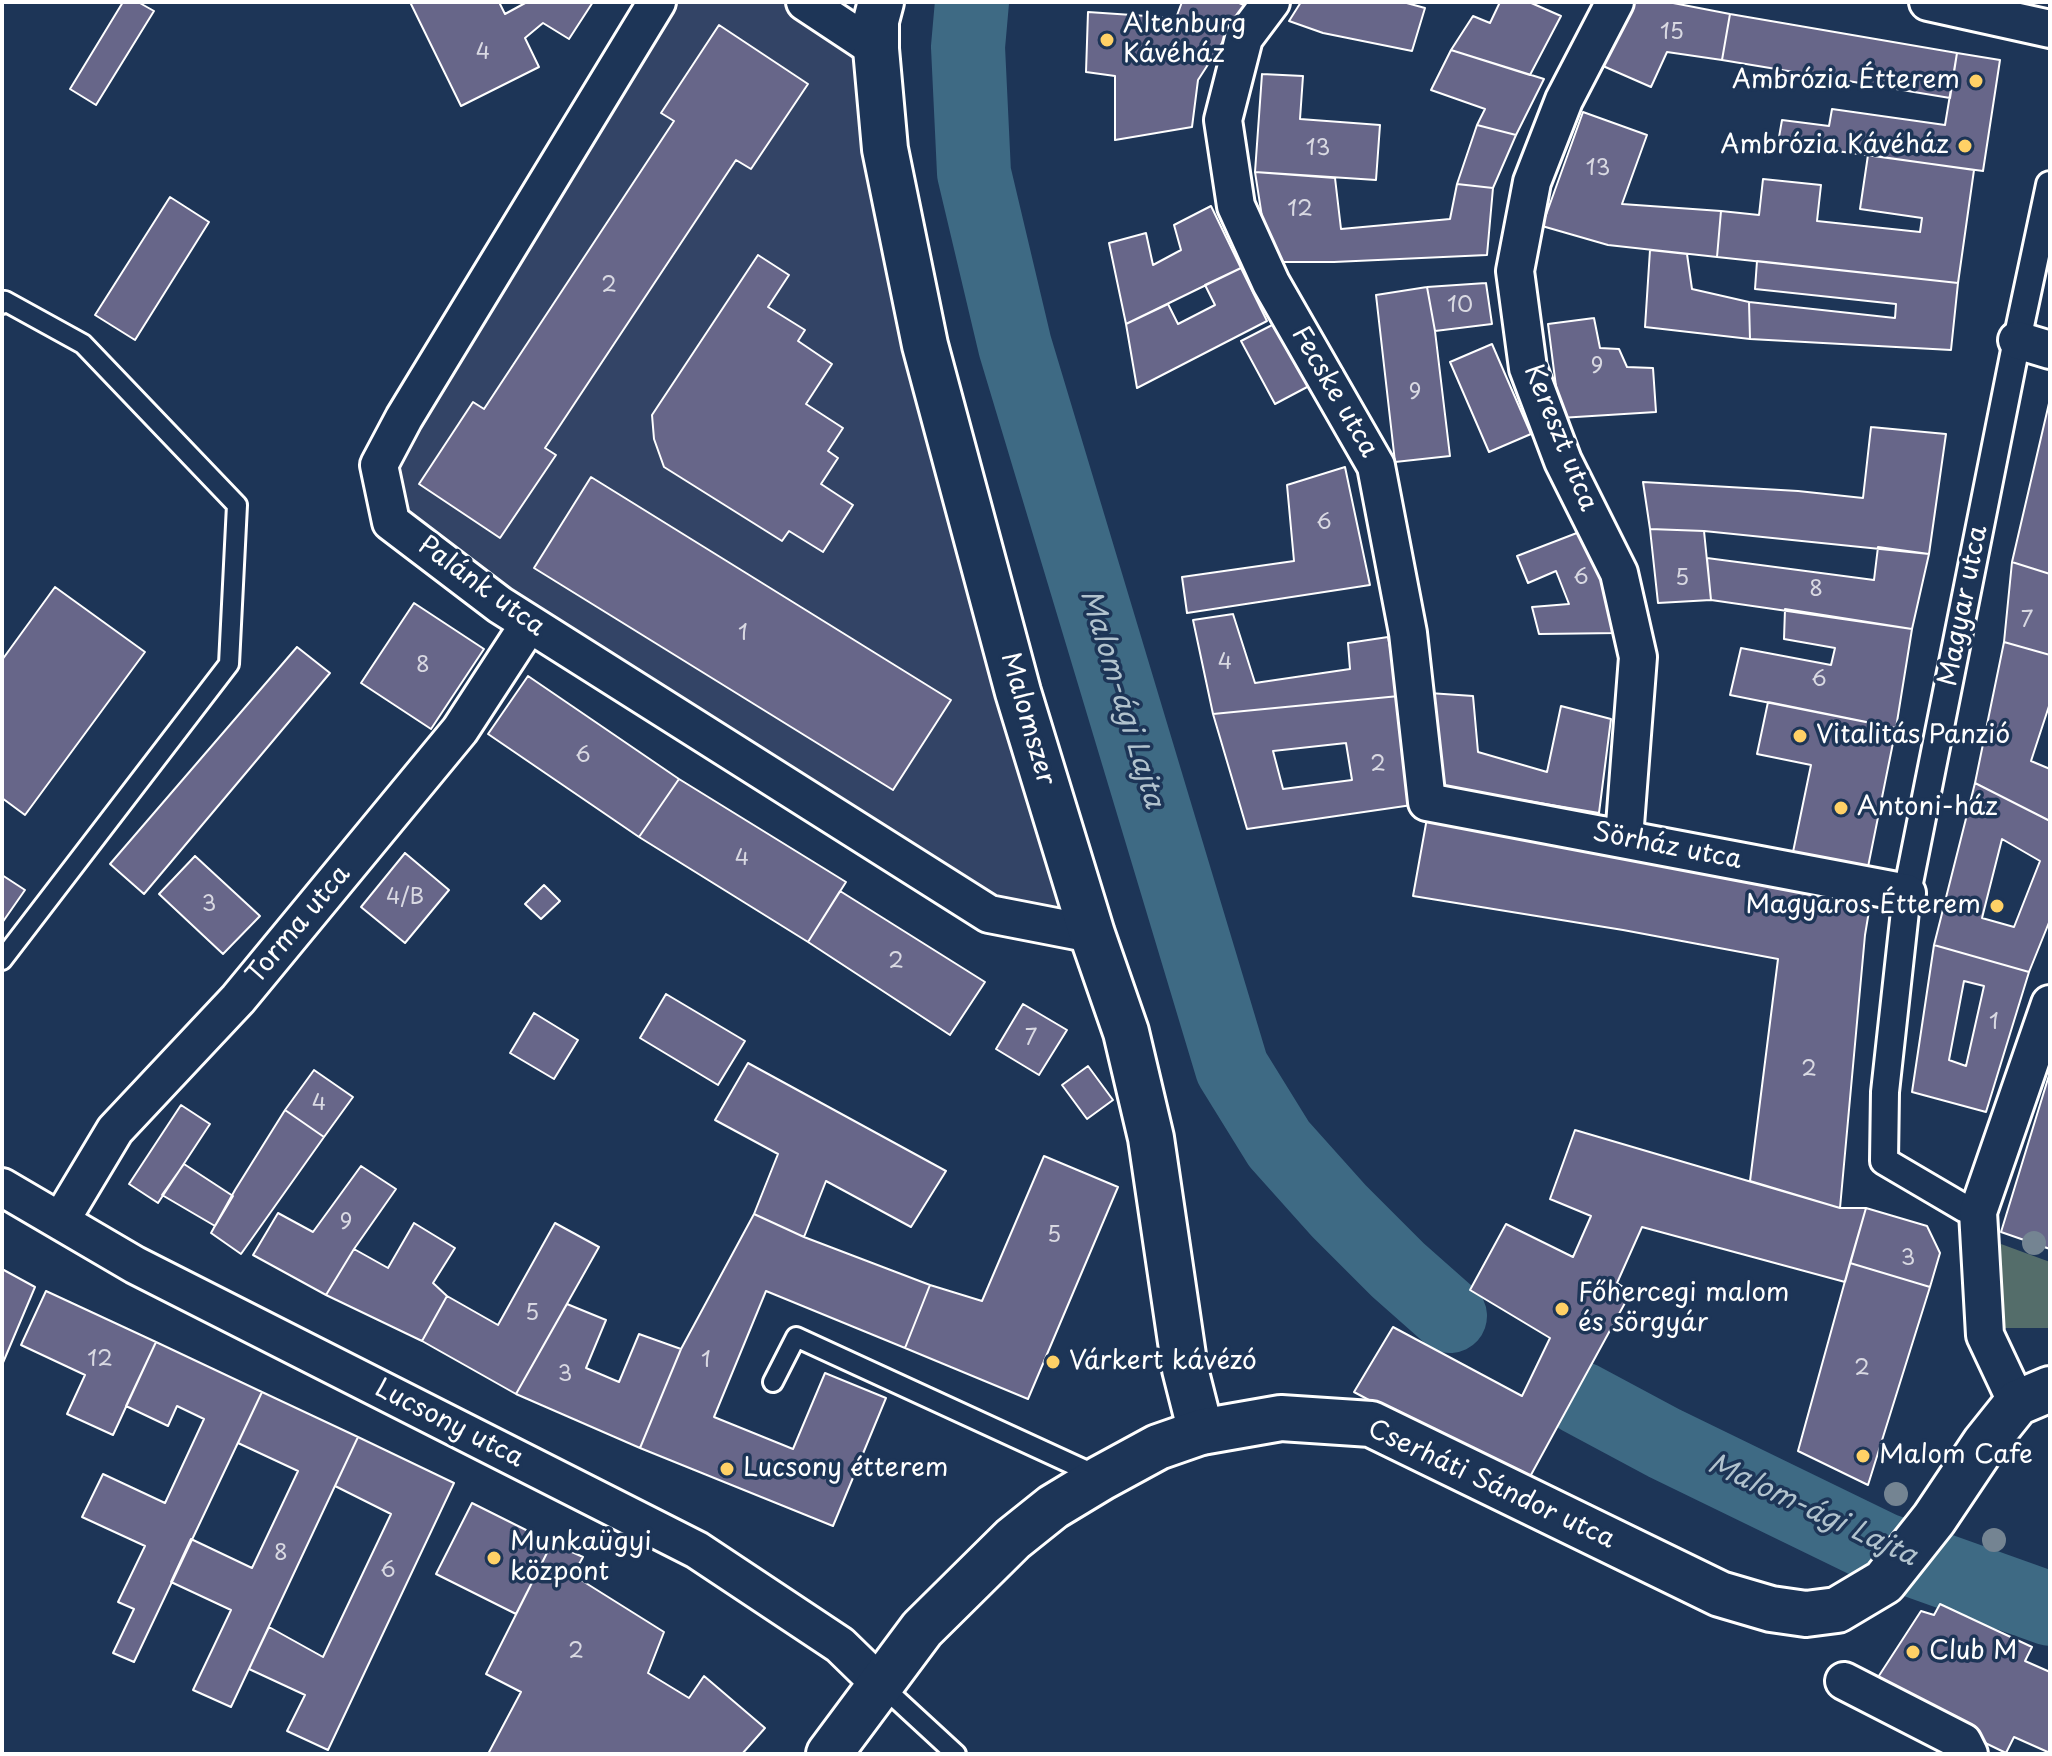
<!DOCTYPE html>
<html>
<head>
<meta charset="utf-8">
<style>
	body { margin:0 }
	#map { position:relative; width:2052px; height:1756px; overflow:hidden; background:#1d3557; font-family:"Playpen Sans",sans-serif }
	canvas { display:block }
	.frame { position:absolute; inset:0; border:4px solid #fff; pointer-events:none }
</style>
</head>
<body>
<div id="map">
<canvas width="2052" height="1756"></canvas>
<div class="frame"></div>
</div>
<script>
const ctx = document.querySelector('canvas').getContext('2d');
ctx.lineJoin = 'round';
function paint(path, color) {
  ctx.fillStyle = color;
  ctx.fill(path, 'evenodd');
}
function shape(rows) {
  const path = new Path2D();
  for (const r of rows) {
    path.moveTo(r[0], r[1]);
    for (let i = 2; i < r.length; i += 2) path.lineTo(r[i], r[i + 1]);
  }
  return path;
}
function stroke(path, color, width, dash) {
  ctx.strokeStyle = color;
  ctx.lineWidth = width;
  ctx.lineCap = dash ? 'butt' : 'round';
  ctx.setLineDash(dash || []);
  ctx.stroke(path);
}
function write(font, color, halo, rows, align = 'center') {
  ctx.font = font + ' "Playpen Sans",sans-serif';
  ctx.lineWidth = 7;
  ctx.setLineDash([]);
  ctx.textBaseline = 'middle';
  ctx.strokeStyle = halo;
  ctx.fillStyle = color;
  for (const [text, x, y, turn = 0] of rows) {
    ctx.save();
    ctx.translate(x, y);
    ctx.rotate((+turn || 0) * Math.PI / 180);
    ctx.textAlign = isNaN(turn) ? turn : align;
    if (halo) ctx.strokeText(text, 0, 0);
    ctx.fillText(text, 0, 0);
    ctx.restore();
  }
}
const built = shape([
	[657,2,805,2,876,49,885,149,1092,934,989,914,391,522,379,465]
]);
const green = shape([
	[2001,1244,2050,1262,2050,1328,2004,1328,1992,1283]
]);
const river = shape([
	[972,2,968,47,974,173,1015,346,1232,1068,1279,1144,1339,1211,1398,1270,1450,1316],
	[1580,1398,1664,1443,1882,1549,2050,1609]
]);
const building = shape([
	[123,2,138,2,154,11,96,105,70,89,123,2],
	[410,2,499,2,505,14,527,2,593,2,569,39,543,23,525,38,539,67,461,106,410,2],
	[1182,2,1237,2,1246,6,1198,80,1192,127,1115,140,1115,76,1086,72,1088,12,1176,18,1182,2],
	[1301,2,1403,2,1425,8,1412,51,1323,33,1289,21,1301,2],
	[1500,2,1529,2,1561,16,1530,75,1451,50,1473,16,1490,23,1500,2],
	[1631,2,1668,2,1730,14,1722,60,1667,52,1651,87,1603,66,1631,2],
	[1730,14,1957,53,1950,98,1722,60,1730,14],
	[719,25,808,84,751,169,736,160,545,448,556,455,500,538,419,484,473,402,484,409,674,121,661,113,719,25],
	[1451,50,1544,79,1516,135,1477,125,1485,109,1431,90,1451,50],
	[1957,53,2000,60,1983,171,1778,143,1782,120,1829,126,1832,109,1945,125,1957,53],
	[1262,74,1303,76,1300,119,1380,125,1376,180,1255,172,1262,74],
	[1583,112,1647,135,1622,204,1721,211,1717,257,1608,245,1542,226,1583,112],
	[1477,125,1516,135,1493,188,1457,184,1477,125],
	[1868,155,1974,170,1958,283,1717,257,1721,211,1759,215,1763,179,1821,185,1817,221,1920,232,1922,218,1860,209,1868,155],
	[1255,172,1335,178,1341,229,1450,219,1457,184,1493,188,1487,255,1334,262,1269,262,1255,172],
	[170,197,209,222,135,340,95,315,170,197],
	[1211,206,1241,268,1126,324,1109,243,1146,233,1153,265,1181,250,1174,225,1211,206],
	[1650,250,1687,254,1692,289,1749,302,1750,339,1645,327,1650,250],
	[758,255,789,275,768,307,805,330,798,341,832,364,806,404,843,428,828,451,838,458,821,484,853,505,823,552,789,531,782,541,664,467,654,439,652,415,758,255],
	[1757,261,1958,283,1951,350,1750,339,1749,302,1895,318,1896,304,1755,289,1757,261],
	[1241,268,1267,321,1137,388,1126,324,1168,304,1178,324,1215,305,1205,285,1241,268],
	[1486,283,1492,324,1435,331,1427,287,1486,283],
	[1427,287,1435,331,1450,456,1395,462,1376,295,1427,287],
	[1594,318,1600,348,1619,349,1627,367,1653,368,1656,412,1560,418,1548,324,1594,318],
	[1276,323,1309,386,1275,404,1241,341,1276,323],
	[1492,344,1531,434,1489,452,1450,362,1492,344],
	[2050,399,2050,574,2012,562,2050,399],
	[1871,427,1946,434,1929,554,1704,531,1650,529,1643,482,1798,491,1863,498,1871,427],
	[1345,467,1370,585,1187,613,1182,577,1294,561,1287,485,1345,467],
	[591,477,951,700,893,790,534,568,591,477],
	[1650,529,1704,531,1711,600,1658,603,1650,529],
	[1582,531,1602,573,1618,633,1539,634,1532,607,1569,604,1556,571,1528,583,1517,556,1582,531],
	[1878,547,1929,554,1912,629,1711,600,1707,558,1874,580,1878,547],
	[2012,562,2050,574,2050,655,2004,642,2012,562],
	[55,587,145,652,25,815,2,798,2,660,55,587],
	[414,603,484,649,431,729,361,683,414,603],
	[1785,609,1912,629,1896,728,1730,695,1741,648,1831,665,1835,648,1784,639,1785,609],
	[1233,614,1255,683,1350,669,1348,643,1388,637,1399,696,1213,714,1193,620,1233,614],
	[2004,642,2050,655,2050,703,2031,761,2050,769,2050,821,1975,783,2004,642],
	[297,647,330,673,144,894,110,864,297,647],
	[528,676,679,779,639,837,488,734,528,676],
	[1429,693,1473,696,1478,752,1547,772,1561,706,1611,719,1599,813,1438,786,1429,693],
	[1399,696,1412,805,1247,829,1213,714,1399,696],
	[1346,743,1352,780,1283,789,1273,751,1346,743],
	[1768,702,1896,728,1868,867,1793,852,1811,765,1757,754,1768,702],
	[679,779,846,882,808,942,639,837,679,779],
	[1975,783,2050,821,2050,920,2029,972,1934,945,1975,783],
	[2002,839,2040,861,2014,927,1982,918,2002,839],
	[1427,818,1870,905,1865,935,1840,1208,1750,1181,1778,959,1623,930,1413,896,1427,818],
	[405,853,449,890,405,943,361,907,405,853],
	[195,856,260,916,223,954,159,894,195,856],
	[2,875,25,890,2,923,2,875],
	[544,885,560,901,541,919,525,904,544,885],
	[840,891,985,982,950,1035,808,942,840,891],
	[1934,945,2029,972,1986,1112,1912,1092,1934,945],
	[1964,981,1984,986,1966,1066,1949,1060,1964,981],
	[666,994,745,1041,718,1085,640,1038,666,994],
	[1023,1004,1067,1030,1039,1075,996,1049,1023,1004],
	[534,1013,578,1040,554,1079,510,1053,534,1013],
	[748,1063,946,1171,911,1227,826,1181,804,1237,754,1214,778,1154,715,1120,748,1063],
	[1088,1066,1113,1100,1087,1119,1062,1085,1088,1066],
	[314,1070,353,1097,324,1137,285,1110,314,1070],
	[2050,1072,2050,1249,2001,1232,2050,1072],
	[181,1105,210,1124,158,1203,129,1184,181,1105],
	[285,1110,324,1137,241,1254,211,1233,235,1190,285,1110],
	[1575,1130,1840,1208,1866,1208,1845,1282,1642,1227,1617,1283,1631,1292,1526,1484,1354,1392,1393,1327,1522,1396,1550,1338,1470,1290,1506,1224,1573,1257,1591,1216,1550,1199,1575,1130],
	[1044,1156,1118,1187,1028,1399,905,1348,930,1285,982,1301,1044,1156],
	[184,1164,233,1196,215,1226,162,1195,184,1164],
	[361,1166,396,1189,354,1249,326,1295,253,1255,278,1213,313,1232,361,1166],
	[1866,1208,1927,1226,1940,1253,1930,1287,1850,1263,1866,1208],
	[754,1214,804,1237,930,1285,905,1348,766,1291,714,1417,793,1449,825,1373,886,1398,833,1526,640,1448,681,1349,754,1214],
	[414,1223,455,1248,433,1283,447,1296,422,1341,326,1295,354,1249,388,1268,414,1223],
	[555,1223,599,1247,516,1394,422,1341,447,1296,498,1325,555,1223],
	[1850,1263,1930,1287,1868,1485,1798,1451,1850,1263],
	[2,1269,35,1287,2,1365,2,1269],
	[46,1291,156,1342,113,1435,67,1414,85,1375,21,1345,46,1291],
	[567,1304,606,1320,586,1368,619,1382,639,1334,681,1349,640,1448,516,1394,567,1304],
	[156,1342,262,1392,134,1662,113,1653,134,1609,118,1602,145,1546,82,1517,103,1474,165,1503,204,1419,177,1406,168,1426,126,1406,156,1342],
	[262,1392,358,1437,231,1707,193,1690,231,1610,171,1582,191,1539,252,1568,298,1471,238,1443,262,1392],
	[358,1437,454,1483,328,1750,287,1731,305,1695,249,1669,269,1627,323,1657,391,1514,335,1486,358,1437],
	[472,1503,552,1543,516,1614,436,1574,472,1503],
	[552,1543,583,1557,573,1575,664,1632,648,1673,689,1698,704,1676,765,1728,742,1754,488,1754,521,1692,486,1674,552,1543],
	[1940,1604,2032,1647,2025,1661,2050,1672,2050,1753,2014,1737,2006,1753,1871,1688,1921,1611,1934,1615,1940,1604]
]);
const service = shape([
	[2,304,5,301,83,344,237,505,229,664,2,960],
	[773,1382,796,1337,1098,1476],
	[880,1684,956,1754]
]);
const pedestrian = shape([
	[1978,1212,1964,1208,1884,1161,1885,1092,1907,893,2017,340,2050,185]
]);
const minor = shape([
	[657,2,404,418,379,465,391,522,500,605,989,914,1092,934],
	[805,2,876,49],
	[1271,2,1244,38,1223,120,1236,206,1271,283,1376,466,1408,633,1427,802,1907,893],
	[1615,2,1564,100,1532,182,1515,271,1528,368,1563,461,1619,573,1638,657,1624,838],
	[1928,2,2050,29],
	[2017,340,2050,350],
	[2,1187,135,1265,697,1550,840,1645,880,1684],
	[61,1220,115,1130,238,999,460,730,529,624],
	[2017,1403,1985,1335,1978,1212,2050,1004],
	[1844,1681,1963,1742,1969,1754]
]);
const tertiary = shape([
	[881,2,876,21,876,49,885,149,925,345,1018,692,1092,934,1126,1032,1151,1138,1185,1369,1201,1432]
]);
const secondary = shape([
	[829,1754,922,1629,1013,1539,1053,1507,1101,1478,1158,1447,1201,1432,1281,1418,1371,1424,1720,1594,1771,1609,1806,1614,1837,1610,1884,1582,1934,1519,1985,1443,2017,1403,2050,1389]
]);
const trees = [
	[2034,1243],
	[1896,1494],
	[1994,1540]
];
const markers = [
	[1107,40,8,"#ffd166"],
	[1976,81,8,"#ffd166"],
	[1965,146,8,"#ffd166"],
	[1800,736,8,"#ffd166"],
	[1841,808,8,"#ffd166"],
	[1997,906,8,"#ffd166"],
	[1562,1309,8,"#ffd166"],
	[1053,1362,8,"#ffd166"],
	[1863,1456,8,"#ffd166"],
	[727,1469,8,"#ffd166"],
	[494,1558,8,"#ffd166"],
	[1913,1652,8,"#ffd166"]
];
const numberNames = [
	["15",1672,33],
	["4",483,53],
	["13",1318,149],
	["13",1598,169],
	["12",1300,210],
	["2",609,286],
	["10",1460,306],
	["9",1597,367],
	["9",1415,393],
	["6",1324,523],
	["6",1581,578],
	["5",1682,579],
	["8",1816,590],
	["7",2027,621],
	["1",743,634],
	["4",1225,663],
	["8",423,666],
	["6",1819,680],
	["6",583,756],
	["2",1378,765],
	["4",742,859],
	["4/B",405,898],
	["3",209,905],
	["2",896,962],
	["1",1994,1023],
	["7",1031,1039],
	["2",1809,1070],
	["4",319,1104],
	["9",346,1223],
	["5",1054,1236],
	["3",1908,1259],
	["5",532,1314],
	["12",100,1360],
	["1",706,1361],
	["2",1862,1369],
	["3",565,1375],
	["8",281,1554],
	["6",388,1571],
	["2",576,1652]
];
const poiNames = [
	["Altenburg",1123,25],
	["Kávéház",1123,55],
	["Ambrózia Étterem",1960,81,"right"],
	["Ambrózia Kávéház",1949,146,"right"],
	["Vitalitás Panzió",1816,736],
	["Antoni-ház",1857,808],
	["Magyaros Étterem",1981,906,"right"],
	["Főhercegi malom",1578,1294],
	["és sörgyár",1578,1324],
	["Várkert kávézó",1069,1362],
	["Malom Cafe",1879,1456],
	["Lucsony étterem",743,1469],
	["Munkaügyi",510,1543],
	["központ",510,1573],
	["Club M",1929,1652]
];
const streetNames = [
	["Fecske utca",1334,392,60],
	["Kereszt utca",1560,438,68],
	["Palánk utca",481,587,36],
	["Magyar utca",1964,606,-79],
	["Malomszer",1027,719,74],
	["Sörház utca",1667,847,11],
	["Torma utca",299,925,-50],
	["Lucsony utca",449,1424,27],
	["Cserháti Sándor utca",1491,1485,25]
];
const waterNames = [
	["Malom-ági Lajta",1121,699,73],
	["Malom-ági Lajta",1812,1511,25]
];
paint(built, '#346');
paint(green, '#546d6a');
stroke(river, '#3e6a84', 74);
paint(building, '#676689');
stroke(building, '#fff', 2);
stroke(service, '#fff', 24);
stroke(pedestrian, '#fff', 32);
stroke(minor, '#fff', 42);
stroke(tertiary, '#fff', 50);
stroke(secondary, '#fff', 50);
stroke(service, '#1d3557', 18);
stroke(pedestrian, '#1d3557', 26);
stroke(minor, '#1d3557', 36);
stroke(tertiary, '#1d3557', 44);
stroke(secondary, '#1d3557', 44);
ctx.fillStyle = '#748492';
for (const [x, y] of trees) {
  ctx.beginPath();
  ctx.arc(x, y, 12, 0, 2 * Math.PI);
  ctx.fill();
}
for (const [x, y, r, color] of markers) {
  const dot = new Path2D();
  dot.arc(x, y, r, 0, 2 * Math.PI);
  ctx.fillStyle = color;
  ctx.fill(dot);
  stroke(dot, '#1d3557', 3);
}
write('22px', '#d9d9e2', null, numberNames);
write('26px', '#fff', '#1d3557', poiNames, 'left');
write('26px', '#fff', '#1d3557', streetNames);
write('italic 28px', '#b2c3ce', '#1d3557', waterNames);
</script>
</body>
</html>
